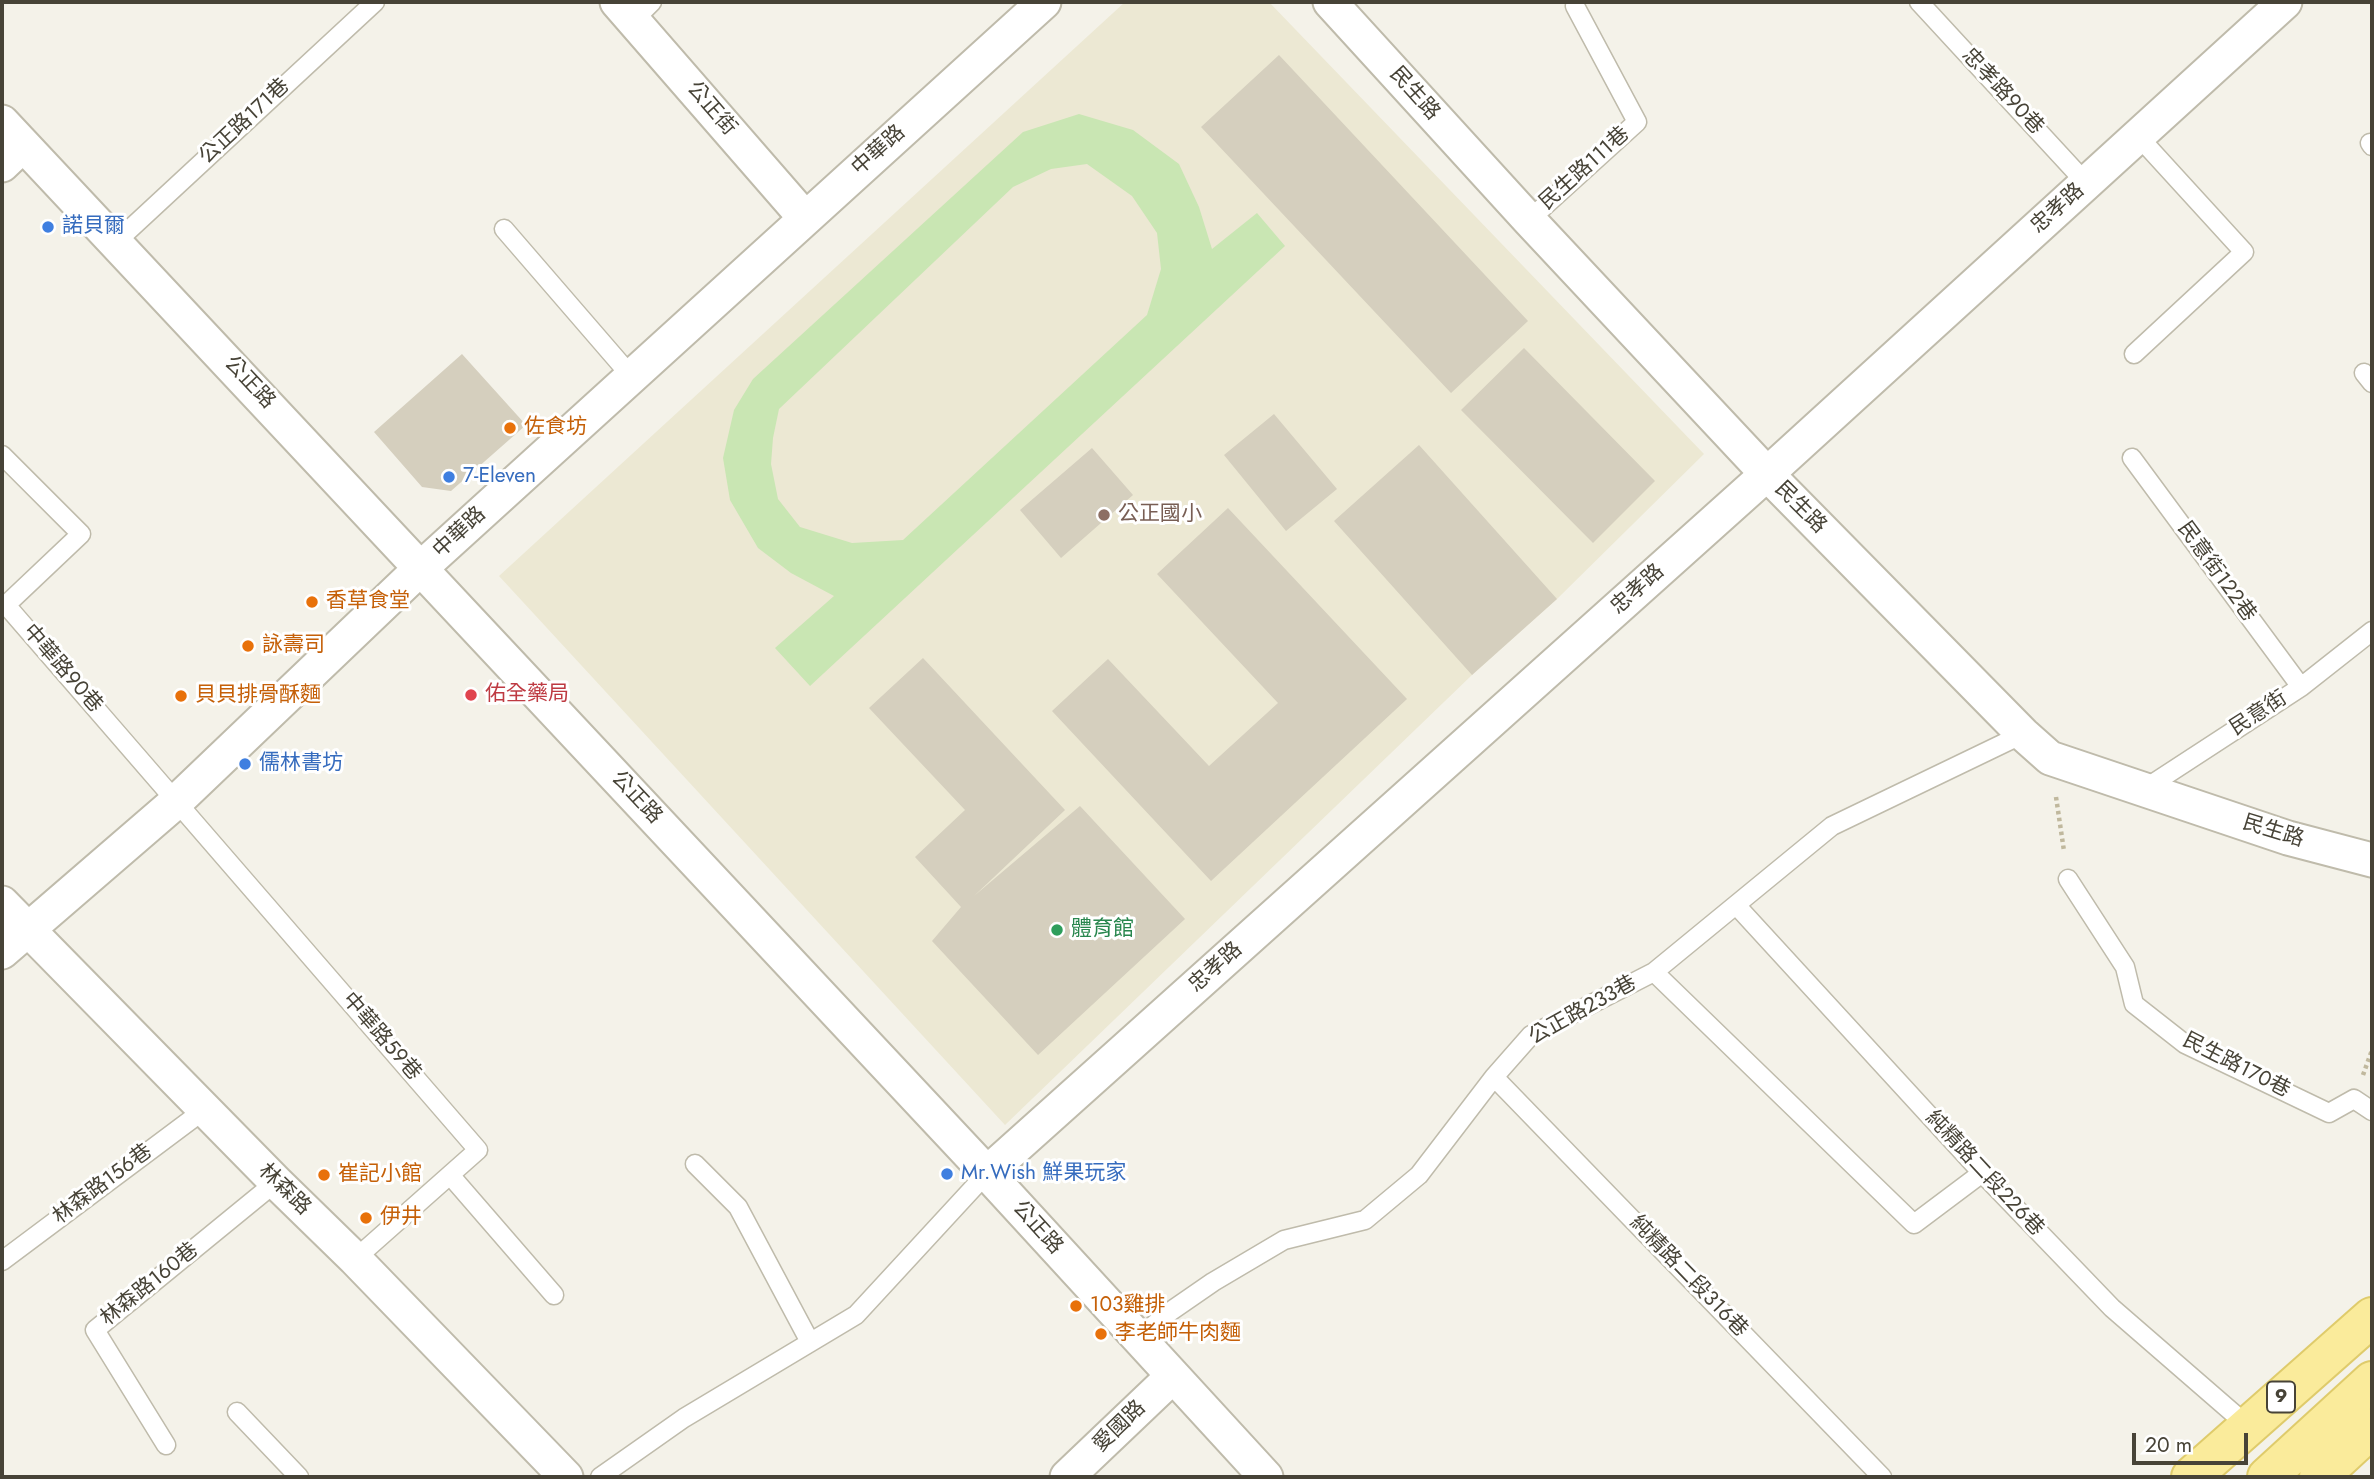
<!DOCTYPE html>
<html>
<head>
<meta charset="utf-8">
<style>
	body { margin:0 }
	#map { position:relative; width:2374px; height:1479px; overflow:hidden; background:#f4f2e9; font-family:Jost,sans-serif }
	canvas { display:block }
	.frame { position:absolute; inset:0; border:4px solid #474337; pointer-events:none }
	.scale { position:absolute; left:2132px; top:1433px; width:116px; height:32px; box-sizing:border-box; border:4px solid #474337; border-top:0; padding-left:9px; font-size:21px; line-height:24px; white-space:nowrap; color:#474337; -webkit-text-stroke:5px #fff; paint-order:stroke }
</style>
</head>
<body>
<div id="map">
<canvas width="2374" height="1479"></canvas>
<div class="frame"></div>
<div class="scale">20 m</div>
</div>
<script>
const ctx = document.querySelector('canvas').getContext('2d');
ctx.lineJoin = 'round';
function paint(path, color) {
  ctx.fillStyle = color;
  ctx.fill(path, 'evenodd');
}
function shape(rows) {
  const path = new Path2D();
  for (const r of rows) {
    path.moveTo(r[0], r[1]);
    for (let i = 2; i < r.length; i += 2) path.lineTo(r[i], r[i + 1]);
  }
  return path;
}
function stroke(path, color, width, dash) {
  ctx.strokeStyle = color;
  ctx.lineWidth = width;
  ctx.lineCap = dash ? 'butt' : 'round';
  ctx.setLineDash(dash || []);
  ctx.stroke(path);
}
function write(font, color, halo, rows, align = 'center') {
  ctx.font = font + ' Jost,"Noto Sans TC",sans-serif';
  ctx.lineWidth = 6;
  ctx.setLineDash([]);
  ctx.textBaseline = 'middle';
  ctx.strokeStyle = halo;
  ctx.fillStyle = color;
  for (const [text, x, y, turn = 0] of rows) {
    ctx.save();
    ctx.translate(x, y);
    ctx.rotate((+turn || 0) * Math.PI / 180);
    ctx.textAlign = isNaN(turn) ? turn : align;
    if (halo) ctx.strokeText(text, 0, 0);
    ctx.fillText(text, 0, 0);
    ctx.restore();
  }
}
const education = shape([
	[1125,2,1269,2,1704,454,1557,599,1472,675,1005,1125,499,576]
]);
const green = shape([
	[1079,114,1133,130,1179,164,1199,207,1212,249,1257,213,1285,246,810,686,775,648,834,596,791,573,758,548,730,500,723,458,734,410,753,379,1023,132],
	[1087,164,1132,196,1157,233,1161,269,1147,315,903,540,852,543,800,527,778,499,771,464,773,438,779,409,1013,187,1051,169]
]);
const building = shape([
	[1279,55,1528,321,1451,393,1201,127],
	[1524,348,1655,481,1593,543,1461,410],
	[462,354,526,425,451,491,422,487,374,432],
	[1274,414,1337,489,1286,531,1224,455],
	[1419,445,1557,599,1472,675,1334,521],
	[1092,448,1133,495,1061,558,1020,510],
	[1228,508,1407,699,1211,881,1052,711,1108,659,1209,766,1278,703,1157,574],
	[923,658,1065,810,974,896,1080,806,1185,919,1038,1055,932,941,961,907,915,857,965,810,869,708]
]);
const path = shape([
	[2056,797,2064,851],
	[2363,1075,2372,1050]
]);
const service = shape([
	[1919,2,2086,183],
	[634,20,652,2],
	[2370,143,2372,146],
	[1529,220,1637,122,1575,6],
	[504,229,631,376],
	[116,242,375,2],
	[2134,354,2244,252,2138,136],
	[2364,373,2372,383],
	[2,455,81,534,6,605,478,1150,355,1259],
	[2132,458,2301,687],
	[2143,790,2301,687,2372,631],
	[2068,879,2125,967,2134,1004,2185,1044,2329,1113,2354,1099,2372,1111],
	[1736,905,1982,1173,2112,1308,2248,1426],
	[1654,972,1914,1224,1982,1173],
	[1494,1077,1882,1477],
	[695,1164,738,1207,810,1342],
	[450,1175,554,1295],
	[2,1261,204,1110],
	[1138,1338,1171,1311,1213,1282,1284,1240,1365,1220,1419,1175,1494,1077,1531,1035,1654,972,1832,826,2023,734],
	[237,1412,299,1477],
	[166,1445,95,1330,276,1182],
	[600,1477,684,1418,856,1315,987,1173]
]);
const minor = shape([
	[617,2,805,218],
	[1330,2,1529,220,1767,474,2023,734,2050,758,2288,838,2372,860],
	[2,122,987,1173,1266,1477],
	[2,165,23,145],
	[2,903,276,1182,355,1259,566,1477],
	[2,952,177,801,421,568,1044,2],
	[987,1173,1767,474,2285,2],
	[1067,1477,1172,1377]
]);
const primary = shape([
	[2191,1477,2372,1317],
	[2267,1477,2372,1381],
	[2319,1477,2372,1428]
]);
const markers = [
	[48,227,7,"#3f7fe0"],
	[510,428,7,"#e8710a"],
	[449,477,7,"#3f7fe0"],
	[1104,515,7,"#8d6e63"],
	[312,602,7,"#e8710a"],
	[248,646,7,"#e8710a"],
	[471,695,7,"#e0444e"],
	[181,696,7,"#e8710a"],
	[245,764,7,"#3f7fe0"],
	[1057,930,7,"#2e9e5b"],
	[947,1174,7,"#3f7fe0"],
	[324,1175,7,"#e8710a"],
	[366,1218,7,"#e8710a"],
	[1076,1306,7,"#e8710a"],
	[1101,1334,7,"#e8710a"]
];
const shields = [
	[2281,1397,28]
];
const shieldNames = [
	["9",2281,1397]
];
const streetNames = [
	["忠孝路90巷",2002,92,47],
	["民生路",1414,94,48],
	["公正街",711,109,49],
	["公正路171巷",245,122,-43],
	["中華路",879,151,-42],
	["民生路111巷",1585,169,-42],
	["忠孝路",2058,209,-42],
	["公正路",249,383,47],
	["民生路",1800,508,45],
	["中華路",460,533,-43],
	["民意街122巷",2216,572,54],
	["忠孝路",1638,590,-42],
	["中華路90巷",62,669,49],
	["民意街",2259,714,-33],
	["公正路",636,798,47],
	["民生路",2273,832,17],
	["忠孝路",1216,968,-42],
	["公正路233巷",1583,1011,-29],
	["中華路59巷",381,1037,49],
	["民生路170巷",2236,1066,27],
	["純精路二段226巷",1984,1174,47],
	["林森路156巷",103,1185,-37],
	["林森路",284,1190,44],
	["公正路",1037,1228,48],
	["純精路二段316巷",1688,1277,46],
	["林森路160巷",150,1285,-39],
	["愛國路",1120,1427,-44]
];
const shopNames = [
	["諾貝爾",62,227],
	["7-Eleven",463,477],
	["儒林書坊",259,764],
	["Mr.Wish 鮮果玩家",961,1174]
];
const foodNames = [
	["佐食坊",524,428],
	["香草食堂",326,602],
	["詠壽司",262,646],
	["貝貝排骨酥麵",195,696],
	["崔記小館",338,1175],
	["伊井",380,1218],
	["103雞排",1090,1306],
	["李老師牛肉麵",1115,1334]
];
const educationNames = [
	["公正國小",1118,515]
];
const healthNames = [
	["佑全藥局",485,695]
];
const leisureNames = [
	["體育館",1071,930]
];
paint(education, '#ece8d3');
paint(green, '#c9e6b3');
paint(building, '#d5cfbe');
stroke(service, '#bfbbab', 21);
stroke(minor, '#bfbbab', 37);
stroke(primary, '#dfcb6b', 42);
stroke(path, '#c0b89d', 4.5, [3.5, 3.5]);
stroke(service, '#fff', 18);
stroke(minor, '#fff', 33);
stroke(primary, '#faeb9b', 38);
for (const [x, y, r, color] of markers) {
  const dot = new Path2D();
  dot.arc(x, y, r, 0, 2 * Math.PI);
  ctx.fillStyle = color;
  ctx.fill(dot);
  stroke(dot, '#fff', 2.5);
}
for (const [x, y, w] of shields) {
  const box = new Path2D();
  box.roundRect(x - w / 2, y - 15.5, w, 31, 5);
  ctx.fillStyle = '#fff';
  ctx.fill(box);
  stroke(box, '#474337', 2);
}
write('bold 19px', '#474337', null, shieldNames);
write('21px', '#474337', '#fff', streetNames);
write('21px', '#366cbe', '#fff', shopNames, 'left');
write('21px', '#c56008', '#fff', foodNames, 'left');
write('21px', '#785e54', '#fff', educationNames, 'left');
write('21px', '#be3a42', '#fff', healthNames, 'left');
write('21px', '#27864d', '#fff', leisureNames, 'left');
</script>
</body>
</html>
